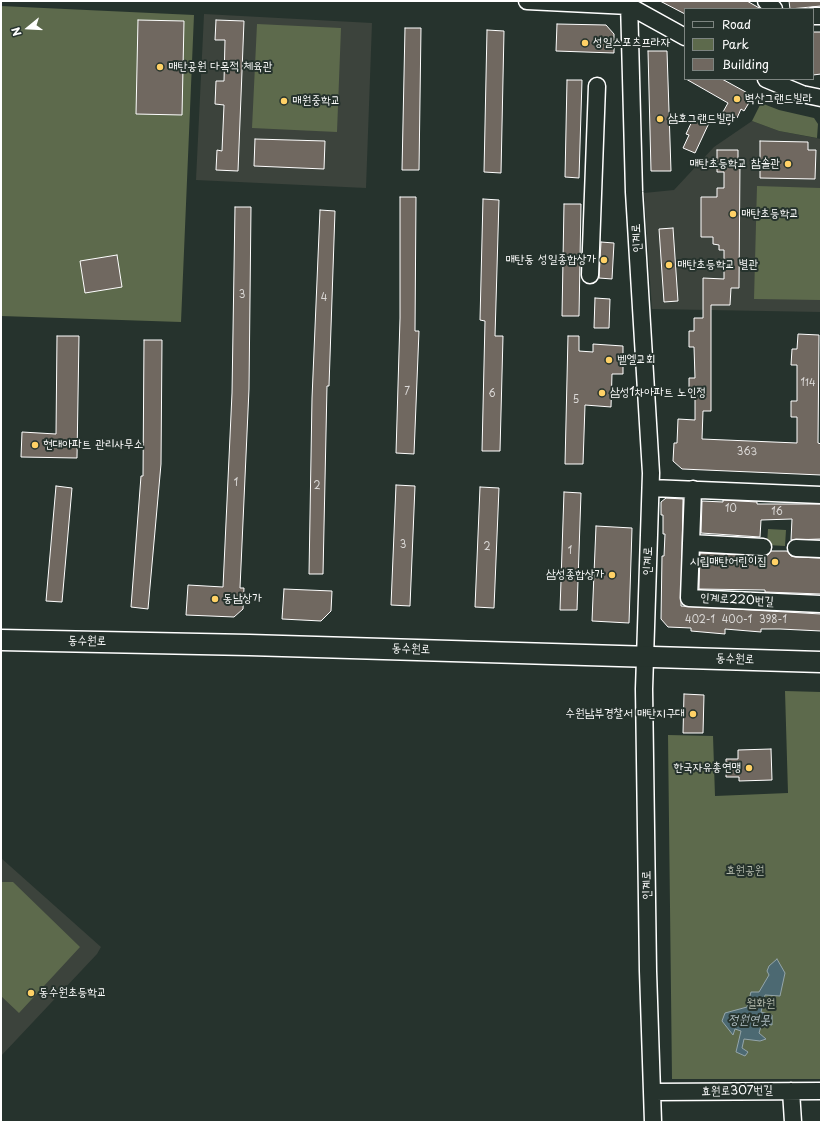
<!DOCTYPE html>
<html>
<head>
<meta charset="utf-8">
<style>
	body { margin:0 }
	#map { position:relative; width:822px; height:1123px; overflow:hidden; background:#26332d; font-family:"Playpen Sans",sans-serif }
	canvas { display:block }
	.frame { position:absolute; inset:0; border:2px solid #fff; pointer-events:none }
	.legend { position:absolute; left:684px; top:8px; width:130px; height:72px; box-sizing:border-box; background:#26332d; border:1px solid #7d8581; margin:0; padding:5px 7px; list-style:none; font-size:12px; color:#fff }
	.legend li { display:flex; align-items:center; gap:8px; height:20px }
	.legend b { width:20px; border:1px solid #7d8581 }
	.north { position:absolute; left:8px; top:8px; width:40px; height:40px; -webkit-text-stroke:3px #26332d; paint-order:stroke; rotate:252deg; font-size:11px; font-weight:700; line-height:16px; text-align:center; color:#fff }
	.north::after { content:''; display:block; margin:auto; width:14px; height:18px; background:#fff; clip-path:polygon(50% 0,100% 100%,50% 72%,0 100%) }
</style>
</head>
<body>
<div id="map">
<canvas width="822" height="1123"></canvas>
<div class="frame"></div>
<ul class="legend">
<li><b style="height:5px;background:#26332d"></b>Road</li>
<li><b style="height:11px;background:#5d6a4c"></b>Park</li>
<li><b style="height:11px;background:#706860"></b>Building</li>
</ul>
<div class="north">N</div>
</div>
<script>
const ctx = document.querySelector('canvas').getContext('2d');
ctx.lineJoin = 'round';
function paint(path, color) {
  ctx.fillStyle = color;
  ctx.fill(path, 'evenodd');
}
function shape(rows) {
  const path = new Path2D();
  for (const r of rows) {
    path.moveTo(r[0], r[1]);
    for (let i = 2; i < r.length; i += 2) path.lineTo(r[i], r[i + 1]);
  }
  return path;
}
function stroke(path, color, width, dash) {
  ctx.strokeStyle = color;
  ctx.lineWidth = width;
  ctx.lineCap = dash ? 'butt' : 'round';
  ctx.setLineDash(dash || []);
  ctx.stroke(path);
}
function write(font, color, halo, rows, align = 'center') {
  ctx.font = font + ' "Playpen Sans","Poor Story",sans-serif';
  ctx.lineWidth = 4;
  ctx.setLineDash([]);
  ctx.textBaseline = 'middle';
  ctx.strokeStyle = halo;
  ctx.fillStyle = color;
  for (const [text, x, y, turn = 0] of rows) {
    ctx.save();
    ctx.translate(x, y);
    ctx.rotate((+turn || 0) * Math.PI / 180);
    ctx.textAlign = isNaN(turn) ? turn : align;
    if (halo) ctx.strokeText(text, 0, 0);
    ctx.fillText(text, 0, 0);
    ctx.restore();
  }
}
const built = shape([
	[204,14,372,23,366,188,196,180],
	[752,121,779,131,821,139,821,312,652,309,644,193,674,190,714,147],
	[1,858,101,947,97,954,1,1056]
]);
const green = shape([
	[1,6,194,15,181,322,1,316],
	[257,24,341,28,337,132,252,128],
	[761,103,779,110,814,118,818,124,817,138,779,131,752,121],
	[757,186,821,188,821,300,754,299],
	[768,529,786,530,785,546,767,545],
	[785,691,821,692,821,1079,672,1079,668,735,713,736,715,796,788,793],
	[1,882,13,882,80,947,19,1013,1,996]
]);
const water = shape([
	[777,959,785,973,780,996,765,995,761,1012,772,1015,772,1025,762,1023,759,1033,766,1039,760,1041,744,1039,742,1048,748,1052,745,1056,736,1052,741,1031,735,1029,733,1035,722,1021,725,1013,747,1007,751,992,759,992,769,975,767,971,769,966,777,959]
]);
const building = shape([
	[660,1,747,1,761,9,685,9,685,14,660,1],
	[789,1,821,1,821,6,790,9,789,1],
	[138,20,184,21,182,115,136,114,138,20],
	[216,20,244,21,238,171,216,170,217,150,222,151,224,105,215,104,216,81,224,81,225,40,215,40,216,20],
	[557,24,606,25,614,34,614,53,556,51,557,24],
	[405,28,421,28,419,170,402,170,405,28],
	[487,30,504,31,501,173,484,172,487,30],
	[813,32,821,32,821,74,813,75,813,32],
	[648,51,667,51,671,171,651,171,648,51],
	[686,79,722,79,753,96,744,111,741,109,737,118,734,115,729,125,719,119,728,103,686,79],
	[567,80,582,80,579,178,565,177,567,80],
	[694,117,709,123,695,153,683,148,689,135,686,134,694,117],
	[255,139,325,141,324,169,254,166,255,139],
	[760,141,808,142,808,150,816,150,815,179,760,178,760,141],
	[717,150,738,150,738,159,740,159,739,288,731,288,730,305,711,305,711,411,703,411,702,439,797,443,797,417,791,417,791,401,797,401,797,365,791,365,792,349,797,349,798,334,819,335,818,443,821,444,821,475,682,469,673,461,674,443,677,443,678,419,695,420,695,393,689,393,689,378,695,378,694,347,689,347,689,331,694,331,694,318,703,318,703,278,724,279,724,250,719,250,719,245,713,244,713,237,701,237,701,197,717,197,717,188,724,188,724,172,717,172,717,150],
	[400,197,416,197,415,331,419,331,414,454,396,453,400,318,400,197],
	[483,199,499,200,495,336,503,336,500,451,482,451,485,321,480,320,483,199],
	[564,204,581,204,579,316,562,316,564,204],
	[235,207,251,207,249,389,240,588,244,588,243,609,234,617,186,615,188,585,223,587,232,393,235,207],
	[320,210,335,211,329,386,327,386,323,574,309,574,312,398,320,210],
	[673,228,678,301,664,302,659,229,673,228],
	[601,242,614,243,612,279,599,278,601,242],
	[117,255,122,287,85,293,80,261,117,255],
	[595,298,610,299,609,328,594,328,595,298],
	[57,336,79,336,77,458,21,457,22,432,56,434,57,336],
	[568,336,579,336,579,351,593,352,593,344,623,346,623,374,612,374,611,407,585,405,583,464,565,464,568,336],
	[144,340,162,340,161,464,148,609,131,607,141,476,143,476,144,340],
	[396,485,415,486,410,606,391,605,396,485],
	[56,486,72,488,62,602,46,601,56,486],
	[480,487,499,488,494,608,475,607,480,487],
	[564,492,581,493,577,610,560,610,564,492],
	[666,498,683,499,681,606,821,614,821,631,780,629,761,629,761,632,725,629,725,634,691,631,691,628,668,627,661,619,662,556,664,556,665,534,663,534,663,515,661,515,661,502,666,498],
	[723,500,757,502,757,504,821,504,821,539,791,540,792,519,761,520,760,537,701,533,702,501,723,502,723,500],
	[596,526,632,528,629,623,592,621,596,526],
	[771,551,787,551,791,556,796,557,821,558,821,594,765,592,765,590,699,589,700,553,762,556,768,555,771,551],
	[284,589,332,591,331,611,321,621,282,619,284,589],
	[684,694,704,695,703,733,683,733,684,694],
	[771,749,772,780,739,781,739,777,726,777,726,759,738,759,738,750,771,749]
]);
const minor = shape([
	[527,1,629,6,685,37],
	[629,1,634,192,651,473,644,689,648,971,653,1122],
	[766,1,774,9],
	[813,16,821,16],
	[766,79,802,94,821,98],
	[590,275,597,86],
	[651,488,821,495],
	[693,489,689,598,821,604],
	[691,543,763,547],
	[796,548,821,549],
	[791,1091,793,1122],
	[652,1092,821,1091]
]);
const major = shape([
	[1,640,249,645,821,662]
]);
const markers = [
	[585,43,4,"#ffd166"],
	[160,67,4,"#ffd166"],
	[737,99,4,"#ffd166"],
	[284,101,4,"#ffd166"],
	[660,119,4,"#ffd166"],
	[788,164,4,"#ffd166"],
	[733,214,4,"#ffd166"],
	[604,260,4,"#ffd166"],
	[669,265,4,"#ffd166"],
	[609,360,4,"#ffd166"],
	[602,393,4,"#ffd166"],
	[35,445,4,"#ffd166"],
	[775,562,4,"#ffd166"],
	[612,575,4,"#ffd166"],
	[215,599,4,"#ffd166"],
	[693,714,4,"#ffd166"],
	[749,768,4,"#ffd166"],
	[31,993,4,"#ffd166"]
];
const numberNames = [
	["3",242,295],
	["4",324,298],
	["114",808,383],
	["7",407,392],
	["6",492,394],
	["5",576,400],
	["363",747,452],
	["1",236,483],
	["2",317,486],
	["10",731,509],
	["16",777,512],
	["3",403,545],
	["2",487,547],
	["1",570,551],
	["402-1",700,620],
	["400-1",737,620],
	["398-1",773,620]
];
const poiNames = [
	["성일스포츠프라자",593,43],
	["매탄공원 다목적 체육관",168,67],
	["벽산그랜드빌라",745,99],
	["매원중학교",292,101],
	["삼호그랜드빌라",668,119],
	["매탄초등학교 참솔관",780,164,"right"],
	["매탄초등학교",741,214],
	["매탄동 성일종합상가",596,260,"right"],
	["매탄초등학교 별관",677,265],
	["벧엘교회",617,360],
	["삼성1차아파트 노인정",610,393],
	["현대아파트 관리사무소",43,445],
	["시립매탄어린이집",767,562,"right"],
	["삼성종합상가",604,575,"right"],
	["동남상가",223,599],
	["수원남부경찰서 매탄지구대",685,714,"right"],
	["한국자유총연맹",741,768,"right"],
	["동수원초등학교",39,993]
];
const streetNames = [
	["인계로",637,238,-93],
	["인계로",648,561,-88],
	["인계로220번길",737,600,3],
	["동수원로",87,641,1],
	["동수원로",411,649,2],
	["동수원로",735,659,2],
	["인계로",647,885,-91],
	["효원로307번길",737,1091,-1]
];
const parkNames = [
	["효원공원",745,871],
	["월화원",761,1004]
];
const waterNames = [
	["정원연못",749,1020]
];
paint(built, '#3c433c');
paint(green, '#5d6a4c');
paint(water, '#4c6972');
stroke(water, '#94a5aa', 1);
paint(building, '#706860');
stroke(building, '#fff', 1);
stroke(minor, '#fff', 19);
stroke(major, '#fff', 23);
stroke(minor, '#26332d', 16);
stroke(major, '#26332d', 20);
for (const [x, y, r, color] of markers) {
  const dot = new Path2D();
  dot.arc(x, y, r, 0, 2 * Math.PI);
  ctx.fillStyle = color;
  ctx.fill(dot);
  stroke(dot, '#26332d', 1.5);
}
write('10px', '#dbd9d7', null, numberNames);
write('12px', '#fff', '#26332d', poiNames, 'left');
write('12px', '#fff', '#26332d', streetNames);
write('12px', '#b6bcae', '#26332d', parkNames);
write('italic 13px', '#aebcc0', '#26332d', waterNames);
</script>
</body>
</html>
